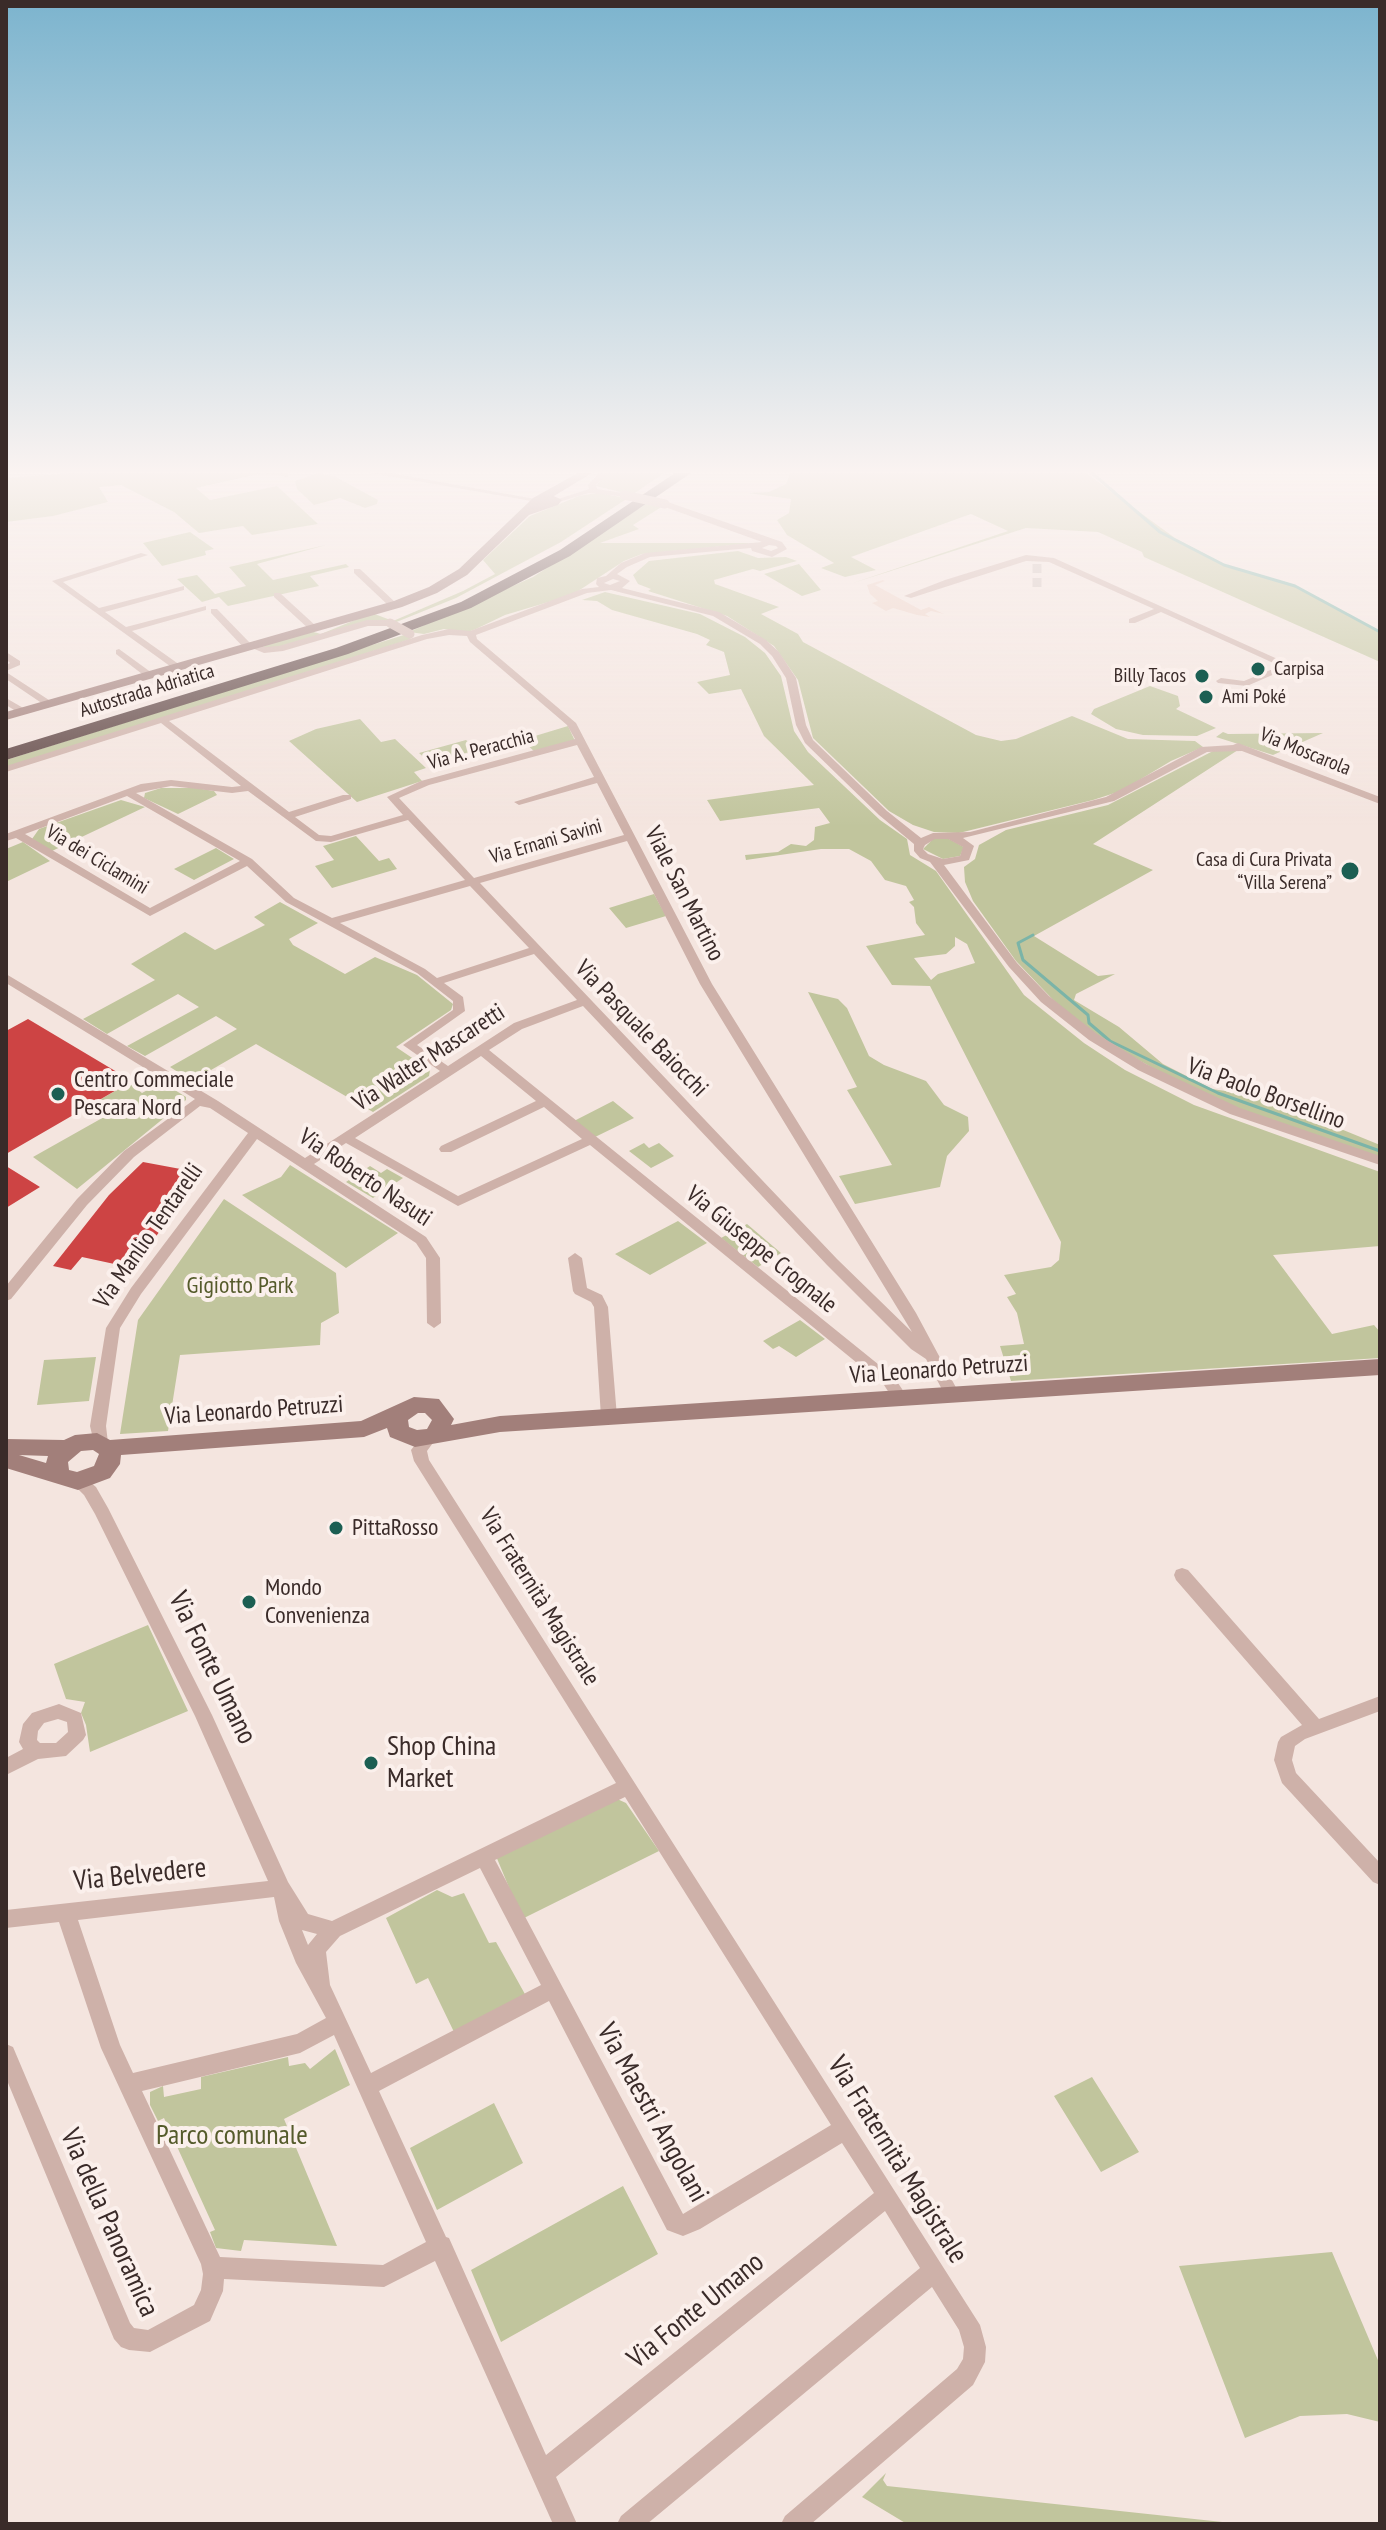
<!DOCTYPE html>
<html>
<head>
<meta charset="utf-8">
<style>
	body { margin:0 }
	#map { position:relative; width:1386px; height:2530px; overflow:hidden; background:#f4e5df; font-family:"PT Sans Narrow",sans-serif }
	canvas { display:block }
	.frame { position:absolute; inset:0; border:8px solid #3a2b29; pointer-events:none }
</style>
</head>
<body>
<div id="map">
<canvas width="1386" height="2530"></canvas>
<div class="frame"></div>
</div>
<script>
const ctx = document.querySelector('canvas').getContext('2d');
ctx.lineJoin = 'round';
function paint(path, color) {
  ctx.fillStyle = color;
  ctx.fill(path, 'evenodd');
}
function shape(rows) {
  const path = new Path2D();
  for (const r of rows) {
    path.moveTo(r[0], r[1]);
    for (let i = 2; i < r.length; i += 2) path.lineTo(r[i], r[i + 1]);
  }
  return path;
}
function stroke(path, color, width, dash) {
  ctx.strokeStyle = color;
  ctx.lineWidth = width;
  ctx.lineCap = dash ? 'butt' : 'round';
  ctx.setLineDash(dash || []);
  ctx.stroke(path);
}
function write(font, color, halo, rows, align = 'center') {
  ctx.font = font + ' "PT Sans Narrow",sans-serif';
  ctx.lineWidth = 8;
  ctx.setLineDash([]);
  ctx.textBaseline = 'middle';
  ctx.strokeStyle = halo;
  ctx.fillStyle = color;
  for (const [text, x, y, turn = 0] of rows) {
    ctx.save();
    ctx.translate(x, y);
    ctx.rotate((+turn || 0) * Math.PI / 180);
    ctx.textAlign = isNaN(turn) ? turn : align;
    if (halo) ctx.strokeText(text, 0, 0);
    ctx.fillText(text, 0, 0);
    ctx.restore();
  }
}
const green = shape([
	[73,473,288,473,288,477,263,473,196,488,210,500,277,486,318,524,252,535,243,526,199,533,174,512,121,485,99,487,108,502,53,516,6,522,6,478],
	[319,473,336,477,378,500,377,504,365,508,340,498,314,505,297,489,295,481],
	[606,473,664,473,632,495,596,486],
	[790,473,1086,473,1175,538,1226,565,1298,587,1380,632,1380,662,1144,557,1142,552,1098,532,1026,528,853,583,1008,531,971,514,851,557,876,570,845,577,821,568,834,563,787,535,777,520,789,513,791,499,748,493,769,492,786,484],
	[597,493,628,498,561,542,456,598,394,623,368,621,288,646,266,648,261,645,310,631,321,634,372,613,393,621,463,591,495,574,483,560,530,516,579,496],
	[649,502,663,506,633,525,639,529,600,543,756,543,642,554,624,561,572,595,505,615,476,629,465,633,444,629,424,634,409,632,533,577],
	[190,532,214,549,205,551,206,555,162,566,143,543],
	[326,545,257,564,273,580,346,564,349,567,310,576,319,586,228,606,219,597,202,602,177,579,197,575,215,594,246,586,229,567],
	[738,551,758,558,786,557,797,561,760,571,753,569,714,580,715,584,779,607,761,614,798,634,803,642,976,735,1001,741,1016,739,1072,716,1128,739,1195,741,1203,747,1171,761,1121,791,1093,800,959,833,934,832,913,825,889,811,813,738,798,680,774,646,727,616,648,591,651,589,638,584,633,575,649,561],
	[799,564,821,590,802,596,764,574],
	[605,592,700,614,745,637,765,653,781,676,794,731,808,752,880,820,907,839,910,855,936,871,1024,995,1084,1043,1125,1070,1194,1105,1380,1172,1380,1246,1273,1255,1332,1334,1374,1325,1380,1332,1380,1358,1011,1381,1000,1346,1024,1344,1017,1313,1007,1297,1016,1294,1004,1275,1051,1267,1059,1260,1061,1242,930,986,892,985,866,946,925,935,916,923,914,907,909,902,914,900,906,886,885,880,871,861,849,849,821,849,746,860,745,855,778,852,791,844,806,846,814,840,815,827,830,823,819,808,720,821,707,800,814,785,764,736,741,689,709,694,697,682,730,675,724,652,706,645,710,640,697,634,612,610,597,601,582,600],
	[955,937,967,944,975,963,938,974,931,980,914,958,946,954,955,946],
	[407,634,411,639,6,768,6,760],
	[1150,686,1178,696,1180,706,1176,709,1216,728,1197,736,1143,735,1116,729,1091,714,1094,709],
	[360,719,381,742,395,739,426,768,414,772,422,781,357,802,289,741,316,729],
	[568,726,575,741,535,752,525,743,506,749,502,746],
	[1223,732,1228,734,1323,733,1273,755,1216,737],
	[466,740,477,750,430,763,419,753],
	[1238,750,1093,844,1153,870,1034,936,1098,976,1115,974,1076,994,1074,1000,1119,1027,1163,1064,1212,1089,1260,1096,1380,1145,1380,1158,1249,1113,1186,1086,1109,1044,1059,1006,1016,961,973,901,965,882,964,867,975,859,979,845,1006,830,1108,805,1213,751],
	[161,788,196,788,214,791,217,795,178,814,144,798,145,793],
	[121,800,145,807,52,851,32,839,39,829],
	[356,836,379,861,389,858,397,869,332,888,315,866,334,860,323,846],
	[947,838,964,847,960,856,943,859,923,849,933,839],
	[23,842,50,861,6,882,6,849],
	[216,848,234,859,194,880,174,869],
	[654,894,666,916,626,928,609,908],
	[280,902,318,923,289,939,293,945,345,974,375,957,417,975,453,1004,451,1010,396,1047,430,1070,429,1076,373,1112,256,1044,192,1081,170,1067,237,1029,216,1016,145,1056,127,1046,199,1007,178,994,107,1034,83,1019,155,980,131,964,185,932,215,950,265,925,254,917],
	[808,992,838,999,847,1008,869,1056,884,1065,926,1081,944,1105,968,1117,969,1131,947,1156,940,1187,855,1204,839,1176,892,1165,847,1090,857,1087],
	[162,1082,186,1097,186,1100,77,1189,33,1157,104,1117,89,1106,129,1083,142,1093],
	[613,1101,634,1118,593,1138,574,1121],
	[644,1143,649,1148,659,1143,674,1156,651,1168,629,1151],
	[290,1165,398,1233,346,1268,242,1195,281,1177],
	[370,1166,381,1173,387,1169,403,1178,373,1198,346,1182],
	[224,1199,336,1273,339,1313,321,1323,320,1345,180,1355,168,1431,120,1434,138,1320],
	[678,1221,707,1243,650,1275,615,1254],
	[747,1224,781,1253,758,1267,721,1238],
	[800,1320,825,1339,796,1357,779,1346,773,1349,763,1341],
	[96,1357,89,1401,37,1405,44,1360],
	[148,1625,188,1711,90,1752,86,1725,81,1713,85,1702,66,1699,54,1664],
	[615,1798,626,1803,659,1851,522,1919,496,1856],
	[437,1890,452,1897,464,1893,489,1943,496,1942,526,1996,454,2032,428,1978,416,1984,386,1918],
	[335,2049,350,2085,284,2119,337,2246,244,2240,241,2251,216,2248,210,2232,215,2230,164,2118,158,2121,150,2105,150,2092,163,2086,164,2097,201,2089,201,2077,288,2057,289,2066,305,2063,310,2069],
	[1092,2077,1139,2152,1101,2172,1054,2096],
	[494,2103,523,2163,437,2210,410,2148],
	[623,2186,658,2254,501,2342,471,2270],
	[1332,2252,1380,2365,1380,2422,1347,2414,1300,2416,1245,2438,1179,2266],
	[886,2473,883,2480,887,2486,1241,2524,907,2524,862,2497]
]);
const plaza = shape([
	[883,580,885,581,875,585,921,610,929,607,944,614,931,611,925,614,930,617,917,615,893,608,886,611,872,603,878,601,870,594,867,585]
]);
const stream = shape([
	[1092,473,1160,532,1224,565,1295,586,1380,632],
	[1033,935,1018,943,1023,960,1088,1015,1089,1023,1110,1041,1218,1093,1380,1151]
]);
const building = shape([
	[28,1019,132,1081,6,1154,6,1031],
	[143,1162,202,1173,133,1268,82,1257,71,1270,53,1266,109,1195],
	[6,1166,40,1187,6,1208]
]);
const streetTunnel = shape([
	[1037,564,1037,587]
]);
const street = shape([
	[371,473,390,473,541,500,537,502,371,473],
	[599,473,607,473,596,485,597,489,624,493,627,493,627,497,589,493,556,503,552,501,589,489,588,485,599,473],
	[662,502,668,502,782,542,787,549,772,557,752,551,751,548,650,557,627,567,617,574,630,581,622,588,719,612,766,640,779,652,796,678,806,725,813,740,887,811,921,838,933,833,970,832,1106,797,1201,747,1233,745,1238,743,1380,797,1380,804,1242,751,1207,752,1114,801,963,838,974,846,969,860,944,865,1017,963,1049,996,1097,1034,1146,1064,1240,1108,1380,1156,1380,1165,1230,1114,1138,1070,1089,1040,1041,1002,1009,967,930,862,920,858,914,851,914,844,879,815,805,743,796,725,786,678,772,656,760,644,713,616,611,590,587,593,476,635,477,639,576,723,712,984,916,1313,960,1395,957,1399,947,1399,926,1359,911,1349,827,1265,583,1006,522,1029,489,1050,894,1377,908,1398,905,1402,895,1402,884,1385,590,1145,458,1206,346,1143,314,1164,426,1237,440,1258,441,1323,434,1328,427,1323,426,1258,416,1243,257,1139,141,1294,120,1328,106,1426,108,1443,105,1447,95,1447,90,1426,106,1328,131,1288,248,1133,210,1108,200,1106,134,1157,87,1205,11,1299,6,1301,6,1286,77,1199,124,1151,195,1099,6,983,6,974,218,1101,305,1158,440,1071,403,1045,453,1010,453,1001,417,973,286,902,247,866,150,916,16,838,6,841,6,834,141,784,171,780,232,787,241,786,161,723,6,772,6,766,422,635,449,629,470,631,582,589,599,587,596,584,597,578,606,576,621,563,645,553,762,542,662,506,662,502],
	[769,545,776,546,778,548,771,551,762,548,769,545],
	[613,579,620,581,610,585,604,583,613,579],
	[449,635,467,636,470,642,567,725,575,739,421,781,387,797,403,815,331,836,319,835,295,817,351,799,351,795,343,795,289,812,169,721,427,639,449,635],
	[577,745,594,777,514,802,519,805,597,783,624,835,474,878,399,798,429,785,577,745],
	[171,786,232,793,248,791,316,841,331,842,408,820,465,880,332,918,294,898,252,859,136,793,171,786],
	[127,796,240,861,150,908,25,834,127,796],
	[935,839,948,839,963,847,960,856,943,859,928,854,923,849,925,845,935,839],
	[627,841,700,984,912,1332,837,1259,480,883,627,841],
	[470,886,529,948,437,978,425,969,340,923,470,886],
	[534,954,577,1000,514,1023,448,1066,417,1045,465,1011,463,997,444,983,534,954],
	[481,1056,536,1101,441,1146,439,1149,441,1152,451,1152,544,1107,582,1139,458,1196,355,1138,481,1056],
	[141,553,148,555,63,582,99,608,184,586,184,590,105,612,126,627,206,606,206,610,132,631,180,665,180,669,174,669,52,581,141,553],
	[1026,555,1054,558,1293,666,1247,686,1218,683,1216,681,1221,678,1244,681,1280,666,1161,612,1135,623,1129,623,1129,619,1154,609,1049,562,1026,561,911,598,904,596,945,580,1026,555],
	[354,569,360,569,396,603,396,607,390,607,354,573,354,569],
	[274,593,280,593,316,626,316,630,310,630,274,597,274,593],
	[211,609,217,609,250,643,253,642,265,647,279,646,367,620,390,620,395,623,390,626,368,626,283,651,264,653,252,648,245,649,211,613,211,609],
	[119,649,152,673,152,677,146,677,116,654,116,650,119,649],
	[6,652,20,661,20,665,6,671,6,665,10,663,6,659,6,652],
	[6,672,52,702,52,706,46,706,6,679,6,672],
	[6,698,25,709,25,713,19,713,6,705,6,698],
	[575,1253,582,1258,587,1288,602,1295,608,1307,617,1417,614,1421,609,1423,604,1421,601,1417,594,1307,591,1302,575,1294,573,1291,568,1258,575,1253],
	[430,1430,435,1432,438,1436,427,1451,429,1460,980,2325,986,2347,985,2362,973,2385,811,2524,781,2524,785,2516,957,2369,963,2359,964,2347,959,2330,932,2287,647,2524,617,2524,621,2516,920,2268,885,2211,556,2477,577,2524,553,2524,435,2261,384,2287,224,2279,223,2291,210,2321,150,2352,129,2350,121,2347,114,2339,6,2078,6,2044,13,2047,130,2323,134,2328,148,2330,194,2305,201,2290,203,2274,201,2264,101,2048,59,1922,6,1928,6,1910,268,1881,195,1716,95,1514,84,1495,70,1481,72,1477,78,1475,84,1477,96,1487,108,1508,212,1715,288,1882,308,1914,332,1921,616,1783,414,1461,411,1450,425,1432,430,1430],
	[625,1797,831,2125,683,2214,495,1860,625,1797],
	[480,1868,541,1985,371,2073,330,1985,326,1952,340,1936,480,1868],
	[274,1897,279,1921,296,1963,326,2018,297,2034,133,2073,120,2045,78,1920,274,1897],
	[302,1930,317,1934,308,1945,302,1930],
	[549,2001,667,2230,683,2236,700,2229,842,2143,874,2193,546,2455,449,2238,446,2237,379,2091,549,2001],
	[334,2035,426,2242,383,2265,220,2257,142,2091,300,2053,334,2035],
	[1182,1568,1188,1570,1319,1719,1380,1696,1380,1711,1305,1739,1295,1746,1292,1760,1296,1773,1380,1863,1380,1885,1373,1882,1282,1783,1274,1760,1278,1742,1281,1737,1302,1725,1176,1580,1174,1575,1176,1570,1182,1568],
	[59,1704,81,1713,86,1735,83,1740,66,1756,38,1759,6,1775,6,1758,23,1749,19,1742,23,1724,32,1713,59,1704],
	[58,1719,67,1722,68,1732,56,1743,40,1743,37,1740,38,1731,44,1723,58,1719]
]);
const secondary = shape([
	[578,473,592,473,554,496,562,500,558,505,529,515,467,575,437,593,402,607,6,720,6,712,394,601,429,587,459,569,533,498,578,473],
	[1380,1359,1380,1375,500,1432,415,1447,390,1437,387,1428,364,1437,121,1455,120,1464,110,1478,78,1490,6,1468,6,1439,64,1440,75,1435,97,1433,110,1440,361,1421,414,1397,439,1399,454,1419,451,1425,500,1416,1380,1359],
	[418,1413,425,1413,432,1420,427,1429,417,1430,409,1427,408,1420,418,1413],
	[93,1450,99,1454,94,1466,77,1472,69,1470,68,1462,81,1451,93,1450],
	[19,1455,48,1456,46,1463,19,1455]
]);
const highway = shape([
	[675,473,691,473,570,556,471,608,348,654,6,760,6,749,336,648,461,602,560,550,675,473]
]);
const streetBridge = shape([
	[624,495,665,504],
	[390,623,410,634]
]);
const markers = [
	[1258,669,8,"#1c5f53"],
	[1202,676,8,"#1c5f53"],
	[1206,697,8,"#1c5f53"],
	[1350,871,10,"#1c5f53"],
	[58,1094,8,"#1c5f53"],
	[336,1528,8,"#1c5f53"],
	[249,1602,8,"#1c5f53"],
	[371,1763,8,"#1c5f53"]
];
const farPoinames = [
	["Carpisa",1274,669],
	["Billy Tacos",1186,676,"right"],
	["Ami Poké",1222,697],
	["Casa di Cura Privata",1332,860,"right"],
	["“Villa Serena”",1332,883,"right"]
];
const farStreetnames = [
	["Autostrada Adriatica",147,691,-17],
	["Via A. Peracchia",481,750,-15],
	["Via Moscarola",1305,752,22],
	["Via Ernani Savini",546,842,-16],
	["Via dei Ciclamini",97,860,31]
];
const streetNames = [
	["Viale San Martino",684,894,63],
	["Via Pasquale Baiocchi",641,1029,46],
	["Via Walter Mascaretti",429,1058,-33],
	["Via Paolo Borsellino",1266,1094,20],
	["Via Roberto Nasuti",365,1178,34],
	["Via Manlio Tentarelli",149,1236,-55],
	["Via Giuseppe Crognale",761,1250,39],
	["Via Leonardo Petruzzi",939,1370,-4],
	["Via Leonardo Petruzzi",254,1411,-4],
	["Via Fraternità Magistrale",539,1597,58]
];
const poiNames = [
	["Centro Commeciale",74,1080],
	["Pescara Nord",74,1108],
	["PittaRosso",352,1528],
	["Mondo",265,1588],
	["Convenienza",265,1616]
];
const parkNames = [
	["Gigiotto Park",240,1286]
];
const nearStreetnames = [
	["Via Fonte Umano",212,1668,64],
	["Via Belvedere",140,1875,-6],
	["Via Maestri Angolani",652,2113,61],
	["Via Fraternità Magistrale",897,2160,58],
	["Via della Panoramica",109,2223,66],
	["Via Fonte Umano",696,2311,-39]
];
const nearPoinames = [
	["Shop China",387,1747],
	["Market",387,1779]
];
const nearParknames = [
	["Parco comunale",232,2136]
];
paint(green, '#c1c59d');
paint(plaza, '#edd1c5');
stroke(stream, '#7bb4a8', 3);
paint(building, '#cd4444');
stroke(streetTunnel, '#cfc0bb', 9, [9, 5]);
paint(street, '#ceb1a9');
paint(secondary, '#a27f7a');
paint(highway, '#5c4240');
stroke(streetBridge, '#ceb1a9', 9);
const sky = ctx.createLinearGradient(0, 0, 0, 827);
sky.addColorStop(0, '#7cb4ce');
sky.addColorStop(0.57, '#faf3f1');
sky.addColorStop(1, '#faf3f100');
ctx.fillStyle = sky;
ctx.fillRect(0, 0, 1386, 827);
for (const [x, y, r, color] of markers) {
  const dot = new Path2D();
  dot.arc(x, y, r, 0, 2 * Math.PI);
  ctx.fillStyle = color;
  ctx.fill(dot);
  stroke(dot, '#fbf0ec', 3);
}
write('20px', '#3a2b29', '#fbf0ec', farPoinames, 'left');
write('20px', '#3a2b29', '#fbf0ec', farStreetnames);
write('24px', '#3a2b29', '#fbf0ec', streetNames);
write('24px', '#3a2b29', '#fbf0ec', poiNames, 'left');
write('24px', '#555b2b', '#fbf0ec', parkNames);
write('28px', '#3a2b29', '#fbf0ec', nearStreetnames);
write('28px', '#3a2b29', '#fbf0ec', nearPoinames, 'left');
write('28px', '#555b2b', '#fbf0ec', nearParknames);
</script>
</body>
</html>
